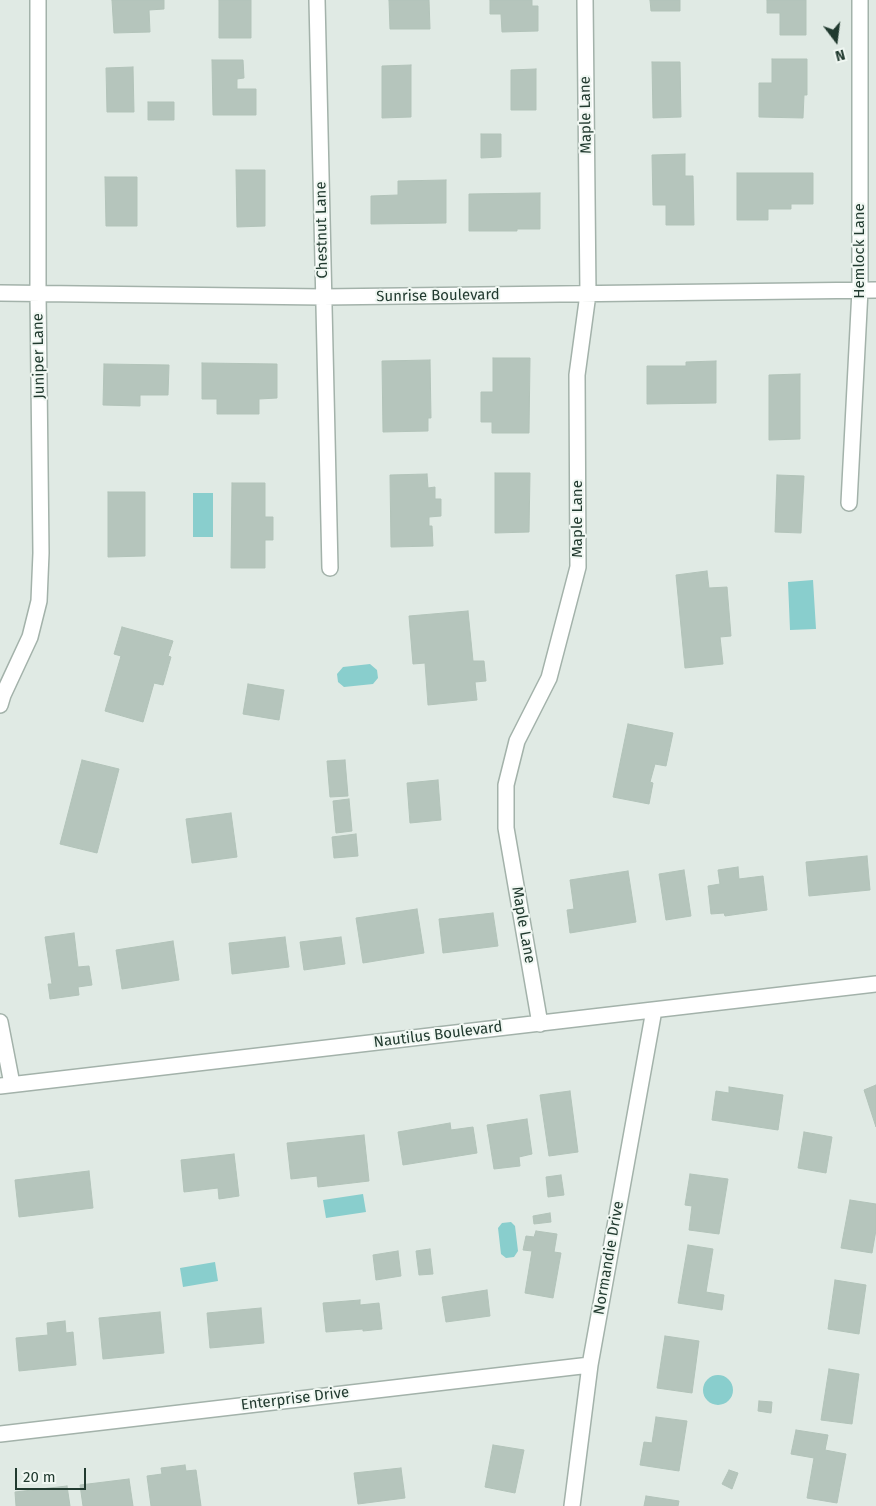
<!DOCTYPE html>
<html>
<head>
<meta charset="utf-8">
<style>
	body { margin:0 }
	#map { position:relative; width:876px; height:1506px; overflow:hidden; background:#e0eae4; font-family:"Fira Sans",sans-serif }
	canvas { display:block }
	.north { position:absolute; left:811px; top:15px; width:50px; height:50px; -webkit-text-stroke:4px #f0f7f2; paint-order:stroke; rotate:165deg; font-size:14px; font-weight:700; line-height:20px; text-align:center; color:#213a2f }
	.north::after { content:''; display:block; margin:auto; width:18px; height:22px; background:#213a2f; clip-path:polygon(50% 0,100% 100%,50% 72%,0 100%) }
	.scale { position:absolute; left:15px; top:1468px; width:71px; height:22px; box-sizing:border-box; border:2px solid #213a2f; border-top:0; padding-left:6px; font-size:15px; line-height:18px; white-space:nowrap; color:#213a2f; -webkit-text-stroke:4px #f0f7f2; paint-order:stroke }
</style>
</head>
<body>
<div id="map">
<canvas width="876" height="1506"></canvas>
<div class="north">N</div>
<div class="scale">20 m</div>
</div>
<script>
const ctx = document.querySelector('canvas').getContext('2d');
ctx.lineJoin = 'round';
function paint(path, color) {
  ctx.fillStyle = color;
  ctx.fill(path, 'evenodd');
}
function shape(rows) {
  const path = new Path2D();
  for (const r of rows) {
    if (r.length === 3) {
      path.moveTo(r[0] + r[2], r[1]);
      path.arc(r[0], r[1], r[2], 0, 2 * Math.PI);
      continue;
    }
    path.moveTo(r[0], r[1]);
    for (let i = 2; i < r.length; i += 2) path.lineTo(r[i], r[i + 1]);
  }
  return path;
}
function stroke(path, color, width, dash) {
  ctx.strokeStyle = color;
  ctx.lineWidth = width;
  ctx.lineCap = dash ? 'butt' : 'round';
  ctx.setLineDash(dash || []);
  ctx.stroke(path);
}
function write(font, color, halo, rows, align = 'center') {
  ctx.font = font + ' "Fira Sans",sans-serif';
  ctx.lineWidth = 4;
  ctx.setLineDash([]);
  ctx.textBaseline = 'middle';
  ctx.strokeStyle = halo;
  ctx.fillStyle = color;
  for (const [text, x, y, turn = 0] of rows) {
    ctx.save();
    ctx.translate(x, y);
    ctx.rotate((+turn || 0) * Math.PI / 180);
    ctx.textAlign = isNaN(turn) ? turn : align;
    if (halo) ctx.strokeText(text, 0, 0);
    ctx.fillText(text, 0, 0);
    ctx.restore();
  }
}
const water = shape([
	[193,493,213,493,213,537,193,537],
	[813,580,816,629,790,630,788,582],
	[370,664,377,670,378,678,373,684,344,687,338,682,337,674,343,667],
	[363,1194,366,1212,326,1218,323,1200],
	[511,1222,515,1226,518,1251,514,1257,506,1258,501,1254,498,1228,502,1223],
	[215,1262,218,1281,183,1287,180,1268],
	[718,1390,15]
]);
const building = shape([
	[112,0,164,0,164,9,149,10,150,32,114,33,112,0],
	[219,0,251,0,251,38,219,38,219,0],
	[389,0,429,0,430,29,390,29,389,0],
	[490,0,532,0,532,6,538,6,538,31,502,32,501,14,490,14,490,0],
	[650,0,680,0,680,11,651,11,650,0],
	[767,0,806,0,806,35,780,35,780,13,767,13,767,0],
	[772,59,807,59,807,95,804,95,803,118,759,117,759,83,772,83,772,59],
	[212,60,243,60,244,78,237,79,237,89,256,89,256,115,213,115,212,60],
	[652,62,680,62,681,117,653,118,652,62],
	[411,65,411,117,382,118,382,66,411,65],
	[133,67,134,112,107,112,106,68,133,67],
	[536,69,536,110,511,110,511,70,536,69],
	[148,102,174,102,174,120,148,120,148,102],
	[481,134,501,134,501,157,481,158,481,134],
	[685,154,685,176,693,176,694,225,666,225,666,205,653,205,652,155,685,154],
	[236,170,265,170,265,226,237,227,236,170],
	[737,173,813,173,813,204,791,204,791,209,768,209,768,220,737,220,737,173],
	[105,177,137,177,137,226,106,226,105,177],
	[446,180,446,223,371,224,371,196,398,195,398,181,446,180],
	[540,193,540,229,517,229,517,231,469,231,469,194,540,193],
	[493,358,530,358,529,433,492,433,492,422,481,422,481,392,493,392,493,358],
	[430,360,431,418,428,418,428,431,383,432,382,361,430,360],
	[716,361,716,403,647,404,647,366,686,366,686,362,716,361],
	[202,363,277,364,277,398,259,399,259,414,217,414,217,399,202,399,202,363],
	[104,364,169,365,168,395,140,395,140,406,103,405,104,364],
	[800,374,800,439,769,440,769,375,800,374],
	[495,473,530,473,529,532,495,533,495,473],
	[427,474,428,488,435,487,435,499,441,499,441,516,429,517,429,526,432,526,433,546,391,547,390,475,427,474],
	[777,475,804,476,801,533,775,532,777,475],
	[232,483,265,483,265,517,273,517,273,540,265,540,265,568,231,568,232,483],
	[108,492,145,492,145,556,108,557,108,492],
	[707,571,709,588,727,587,731,636,720,637,723,664,685,668,676,575,707,571],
	[468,611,473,661,484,661,486,681,475,682,477,700,428,705,425,663,413,664,409,616,468,611],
	[122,627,173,641,168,656,171,657,163,685,154,683,143,722,105,711,121,656,114,654,122,627],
	[248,684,284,690,279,720,243,714,248,684],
	[628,724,673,733,666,766,655,764,650,782,653,783,649,804,613,797,628,724],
	[82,760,119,769,97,853,60,844,82,760],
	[345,760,348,796,330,797,327,761,345,760],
	[438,780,441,820,410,823,407,783,438,780],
	[349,799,352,831,336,833,333,801,349,799],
	[231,813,237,857,192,863,186,819,231,813],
	[356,834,358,856,334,858,332,837,356,834],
	[867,856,870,890,809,896,806,862,867,856],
	[738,867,739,879,763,876,767,910,725,916,724,913,711,914,708,886,720,884,718,870,738,867],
	[684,870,691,916,666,920,659,874,684,870],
	[628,871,636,922,570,933,567,910,574,909,570,880,628,871],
	[417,909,424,953,363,963,356,918,417,909],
	[493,913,498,946,443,953,439,919,493,913],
	[74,933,78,967,89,966,92,985,78,987,79,995,50,999,48,984,52,984,45,937,74,933],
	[285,937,289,967,232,974,229,943,285,937],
	[341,937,345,964,304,970,300,942,341,937],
	[173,941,179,980,122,989,116,950,173,941],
	[876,1085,876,1127,864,1090,876,1085],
	[729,1087,783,1095,778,1130,712,1120,716,1091,729,1093,729,1087],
	[570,1091,578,1152,549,1156,540,1095,570,1091],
	[527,1119,532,1154,519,1157,520,1166,494,1169,487,1125,527,1119],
	[450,1123,451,1130,473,1127,477,1153,403,1165,398,1132,450,1123],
	[804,1132,832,1137,826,1173,798,1168,804,1132],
	[364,1135,369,1181,318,1187,317,1176,291,1179,287,1143,364,1135],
	[234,1154,239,1196,219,1199,218,1188,184,1192,181,1160,234,1154],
	[89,1171,93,1208,19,1217,15,1180,89,1171],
	[690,1174,728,1179,719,1234,689,1230,692,1206,685,1205,690,1174],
	[561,1175,564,1195,548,1197,546,1177,561,1175],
	[850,1200,876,1204,876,1230,872,1253,841,1248,850,1200],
	[550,1213,551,1222,534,1224,533,1216,550,1213],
	[536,1231,557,1234,554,1252,561,1253,553,1298,525,1293,532,1251,523,1250,526,1236,534,1237,536,1231],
	[688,1245,713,1249,706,1292,724,1295,722,1310,678,1303,688,1245],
	[430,1249,433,1274,419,1275,416,1251,430,1249],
	[398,1251,401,1276,376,1280,373,1255,398,1251],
	[835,1280,866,1285,859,1334,828,1329,835,1280],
	[487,1290,490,1316,446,1322,442,1297,487,1290],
	[360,1300,360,1305,379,1303,382,1329,363,1331,363,1329,326,1332,323,1303,360,1300],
	[261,1308,264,1343,210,1348,207,1313,261,1308],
	[160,1312,164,1353,103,1359,99,1318,160,1312],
	[65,1321,66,1333,73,1332,76,1365,19,1371,16,1338,48,1335,47,1323,65,1321],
	[665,1336,699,1341,692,1393,657,1388,665,1336],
	[829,1369,859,1374,852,1424,821,1420,829,1369],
	[759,1401,772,1402,771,1413,758,1411,759,1401],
	[656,1417,687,1421,679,1471,640,1465,644,1442,652,1443,656,1417],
	[796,1430,828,1435,825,1450,846,1454,837,1503,807,1498,814,1458,791,1454,796,1430],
	[493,1445,524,1450,515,1493,485,1487,493,1445],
	[185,1465,186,1471,196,1470,201,1506,151,1506,147,1476,162,1474,161,1468,185,1465],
	[401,1468,405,1498,358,1504,354,1473,401,1468],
	[729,1470,738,1473,732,1489,722,1484,729,1470],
	[129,1479,133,1506,83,1506,80,1485,129,1479],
	[67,1486,70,1506,16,1506,15,1492,67,1486],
	[646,1496,679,1501,678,1506,644,1506,646,1496]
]);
const minor = shape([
	[317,0,330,568],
	[0,293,323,297,876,290],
	[849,503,860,290,860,0],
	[0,705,3,695,30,637,39,601,41,553,38,293,38,0],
	[0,1022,12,1084],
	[540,1024,506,828,506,785,517,741,549,678,578,567,577,375,588,294,585,0],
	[0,1086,876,984],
	[0,1434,590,1365],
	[572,1506,590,1365,654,1010]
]);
const streetNames = [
	["Maple Lane",586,115,-91],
	["Chestnut Lane",322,230,-91],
	["Hemlock Lane",860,251,-90],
	["Sunrise Boulevard",438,296,-1],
	["Juniper Lane",39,356,-91],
	["Maple Lane",578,519,-90],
	["Maple Lane",523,925,80],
	["Nautilus Boulevard",438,1035,-7],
	["Normandie Drive",609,1258,-80],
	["Enterprise Drive",295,1399,-7]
];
paint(water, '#89cecd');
paint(building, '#b5c5bc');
stroke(building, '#b2c3b9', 1);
stroke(minor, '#a3b2aa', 18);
stroke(minor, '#fff', 15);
write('15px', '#213a2f', '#f0f7f2', streetNames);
</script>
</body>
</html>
